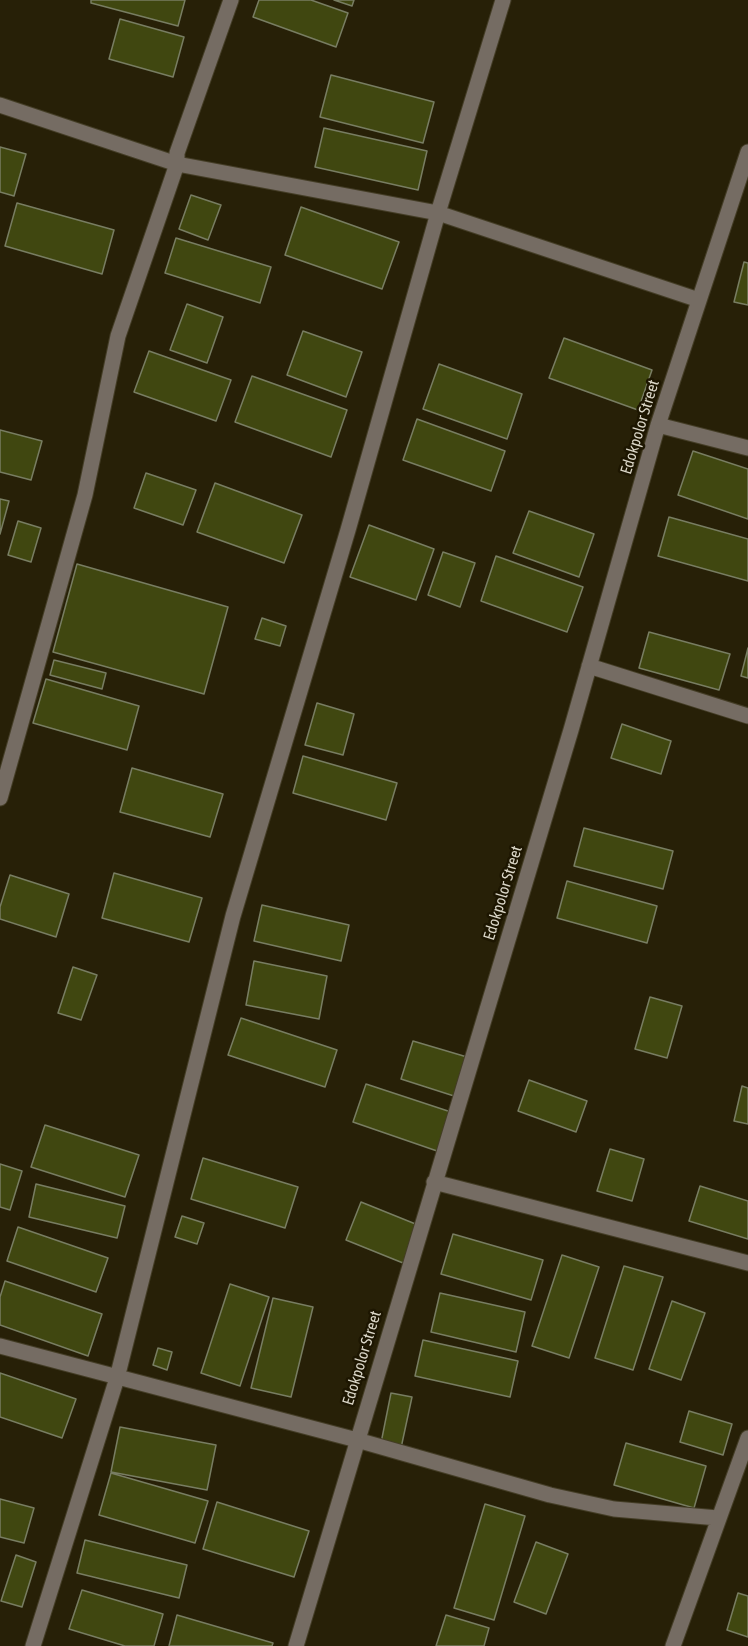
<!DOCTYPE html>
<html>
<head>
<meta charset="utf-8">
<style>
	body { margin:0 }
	canvas { display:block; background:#272007 }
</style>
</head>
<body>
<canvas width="748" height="1646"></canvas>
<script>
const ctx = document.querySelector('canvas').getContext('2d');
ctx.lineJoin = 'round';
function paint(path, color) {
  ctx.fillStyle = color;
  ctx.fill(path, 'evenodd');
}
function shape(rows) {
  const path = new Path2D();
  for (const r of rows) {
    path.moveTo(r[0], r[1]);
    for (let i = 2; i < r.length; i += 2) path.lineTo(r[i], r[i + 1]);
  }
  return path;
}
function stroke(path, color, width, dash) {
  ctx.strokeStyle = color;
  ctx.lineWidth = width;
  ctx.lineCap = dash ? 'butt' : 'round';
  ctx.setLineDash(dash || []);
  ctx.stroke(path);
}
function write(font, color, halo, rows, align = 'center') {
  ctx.font = font + ' "Asap Condensed",sans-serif';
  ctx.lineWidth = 5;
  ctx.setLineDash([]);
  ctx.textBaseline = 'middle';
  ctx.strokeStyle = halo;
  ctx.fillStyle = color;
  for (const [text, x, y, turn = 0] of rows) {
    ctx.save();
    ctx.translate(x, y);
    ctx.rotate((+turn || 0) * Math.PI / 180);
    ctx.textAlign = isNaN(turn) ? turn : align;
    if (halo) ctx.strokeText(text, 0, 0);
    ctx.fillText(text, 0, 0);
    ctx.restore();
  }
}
const building = shape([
	[91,0,185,0,178,26,91,3,91,0],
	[259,0,311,0,348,13,336,47,253,17,259,0],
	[334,0,354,0,352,6,334,0],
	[120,19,184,37,173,77,109,59,120,19],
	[331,75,434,102,423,143,320,117,331,75],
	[324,128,427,151,418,190,315,167,324,128],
	[0,147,26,154,14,196,0,192,0,147],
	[191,195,221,205,208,240,179,229,191,195],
	[17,203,114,230,102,274,5,246,17,203],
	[301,207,399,242,382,289,285,255,301,207],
	[176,238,271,267,260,303,165,273,176,238],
	[744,262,748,263,748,305,734,302,744,262],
	[187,304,223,317,207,363,170,350,187,304],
	[303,331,362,352,346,397,287,375,303,331],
	[564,338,652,370,638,410,549,378,564,338],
	[149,351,231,380,216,421,134,392,149,351],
	[439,364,522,394,507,439,423,409,439,364],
	[252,376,347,410,331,457,235,422,252,376],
	[417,419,505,451,491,491,403,460,417,419],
	[0,430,42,441,31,480,0,472,0,430],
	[693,451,748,469,748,519,678,495,693,451],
	[146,473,196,490,183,525,134,508,146,473],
	[215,483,302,515,284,563,197,532,215,483],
	[0,499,9,501,0,534,0,499],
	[529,511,594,534,579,577,513,553,529,511],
	[669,517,748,539,748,581,658,556,669,517],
	[18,521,41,528,31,562,8,555,18,521],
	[369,525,434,549,416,600,350,577,369,525],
	[443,552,475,563,460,607,428,595,443,552],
	[496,556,583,587,567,632,481,601,496,556],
	[77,564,228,607,204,694,53,652,77,564],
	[262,618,286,626,280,646,255,639,262,618],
	[649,632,730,654,719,690,639,668,649,632],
	[748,648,748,678,741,676,748,648],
	[54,660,106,673,102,689,50,675,54,660],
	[46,679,139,706,127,750,33,723,46,679],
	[317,703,354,714,343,755,305,745,317,703],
	[622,724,671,741,661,774,611,758,622,724],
	[303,756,397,783,386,820,293,793,303,756],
	[132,768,223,794,210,837,120,812,132,768],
	[584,828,673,851,663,889,574,866,584,828],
	[114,873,202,898,189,942,102,918,114,873],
	[10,875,69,894,56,937,0,919,0,907,10,875],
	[567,881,657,906,647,943,557,918,567,881],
	[262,905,349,925,341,961,254,941,262,905],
	[254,961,327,976,319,1019,246,1005,254,961],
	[73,967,97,975,81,1020,58,1013,73,967],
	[650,997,682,1006,667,1058,635,1049,650,997],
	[241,1018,337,1050,325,1087,228,1055,241,1018],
	[413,1041,467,1057,454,1096,401,1079,413,1041],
	[529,1080,587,1101,576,1132,518,1111,529,1080],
	[366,1084,454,1113,440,1152,353,1122,366,1084],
	[742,1086,748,1088,748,1124,734,1121,742,1086],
	[45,1125,139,1155,125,1197,31,1167,45,1125],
	[610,1149,644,1159,632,1201,597,1191,610,1149],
	[203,1158,298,1187,285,1228,191,1199,203,1158],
	[0,1164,22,1171,10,1210,0,1207,0,1164],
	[36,1184,125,1206,117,1238,29,1217,36,1184],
	[700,1186,748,1201,748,1239,689,1221,700,1186],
	[361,1202,418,1225,403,1263,346,1240,361,1202],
	[182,1216,204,1223,197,1244,175,1237,182,1216],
	[18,1227,108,1258,96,1292,7,1261,18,1227],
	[453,1234,543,1260,531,1300,441,1274,453,1234],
	[562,1255,599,1267,569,1358,532,1346,562,1255],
	[624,1266,663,1277,633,1370,595,1358,624,1266],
	[5,1281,102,1314,88,1356,0,1325,0,1297,5,1281],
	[230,1284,269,1297,240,1386,201,1373,230,1284],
	[440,1293,525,1312,516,1352,431,1332,440,1293],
	[273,1298,313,1307,291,1397,251,1388,273,1298],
	[672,1301,705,1313,681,1380,649,1369,672,1301],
	[423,1340,518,1361,510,1397,415,1376,423,1340],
	[158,1348,172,1352,167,1370,153,1365,158,1348],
	[0,1373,76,1399,62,1438,0,1417,0,1373],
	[391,1393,412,1397,401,1448,381,1443,391,1393],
	[689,1411,732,1424,723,1455,680,1442,689,1411],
	[120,1427,216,1445,207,1490,111,1472,120,1427],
	[626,1443,706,1466,694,1508,614,1485,626,1443],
	[111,1473,208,1501,195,1543,99,1515,111,1473],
	[0,1499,34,1508,24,1543,0,1537,0,1499],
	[217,1502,309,1531,294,1577,203,1549,217,1502],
	[485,1504,525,1516,494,1620,454,1608,485,1504],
	[85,1540,187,1565,179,1598,77,1573,85,1540],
	[536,1542,568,1554,546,1614,514,1602,536,1542],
	[16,1555,36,1562,22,1607,1,1601,16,1555],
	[82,1590,163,1614,154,1646,125,1646,69,1629,82,1590],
	[738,1593,748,1596,748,1637,727,1630,738,1593],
	[177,1615,273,1643,272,1646,169,1646,177,1615],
	[446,1615,489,1628,484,1646,436,1646,446,1615]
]);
const minor = shape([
	[0,105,177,164,438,213,699,300],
	[658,425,748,448],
	[589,666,748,716],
	[0,798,85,495,118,336,177,164,177,153,231,0],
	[434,1182,748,1263],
	[0,1346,357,1440,550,1495,614,1509,718,1518],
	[33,1646,117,1378,233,916,348,530,438,213,503,0],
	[296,1646,571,730,658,425,748,152],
	[673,1646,748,1438]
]);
const streetNames = [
	["Edokpolor Street",640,427,-73],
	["Edokpolor Street",503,893,-73],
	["Edokpolor Street",362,1358,-73]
];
paint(building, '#404710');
stroke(building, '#787d62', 1.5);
stroke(minor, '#443d26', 17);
stroke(minor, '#756c63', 15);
write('16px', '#dbd7c8', '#1d1601', streetNames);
</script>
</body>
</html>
